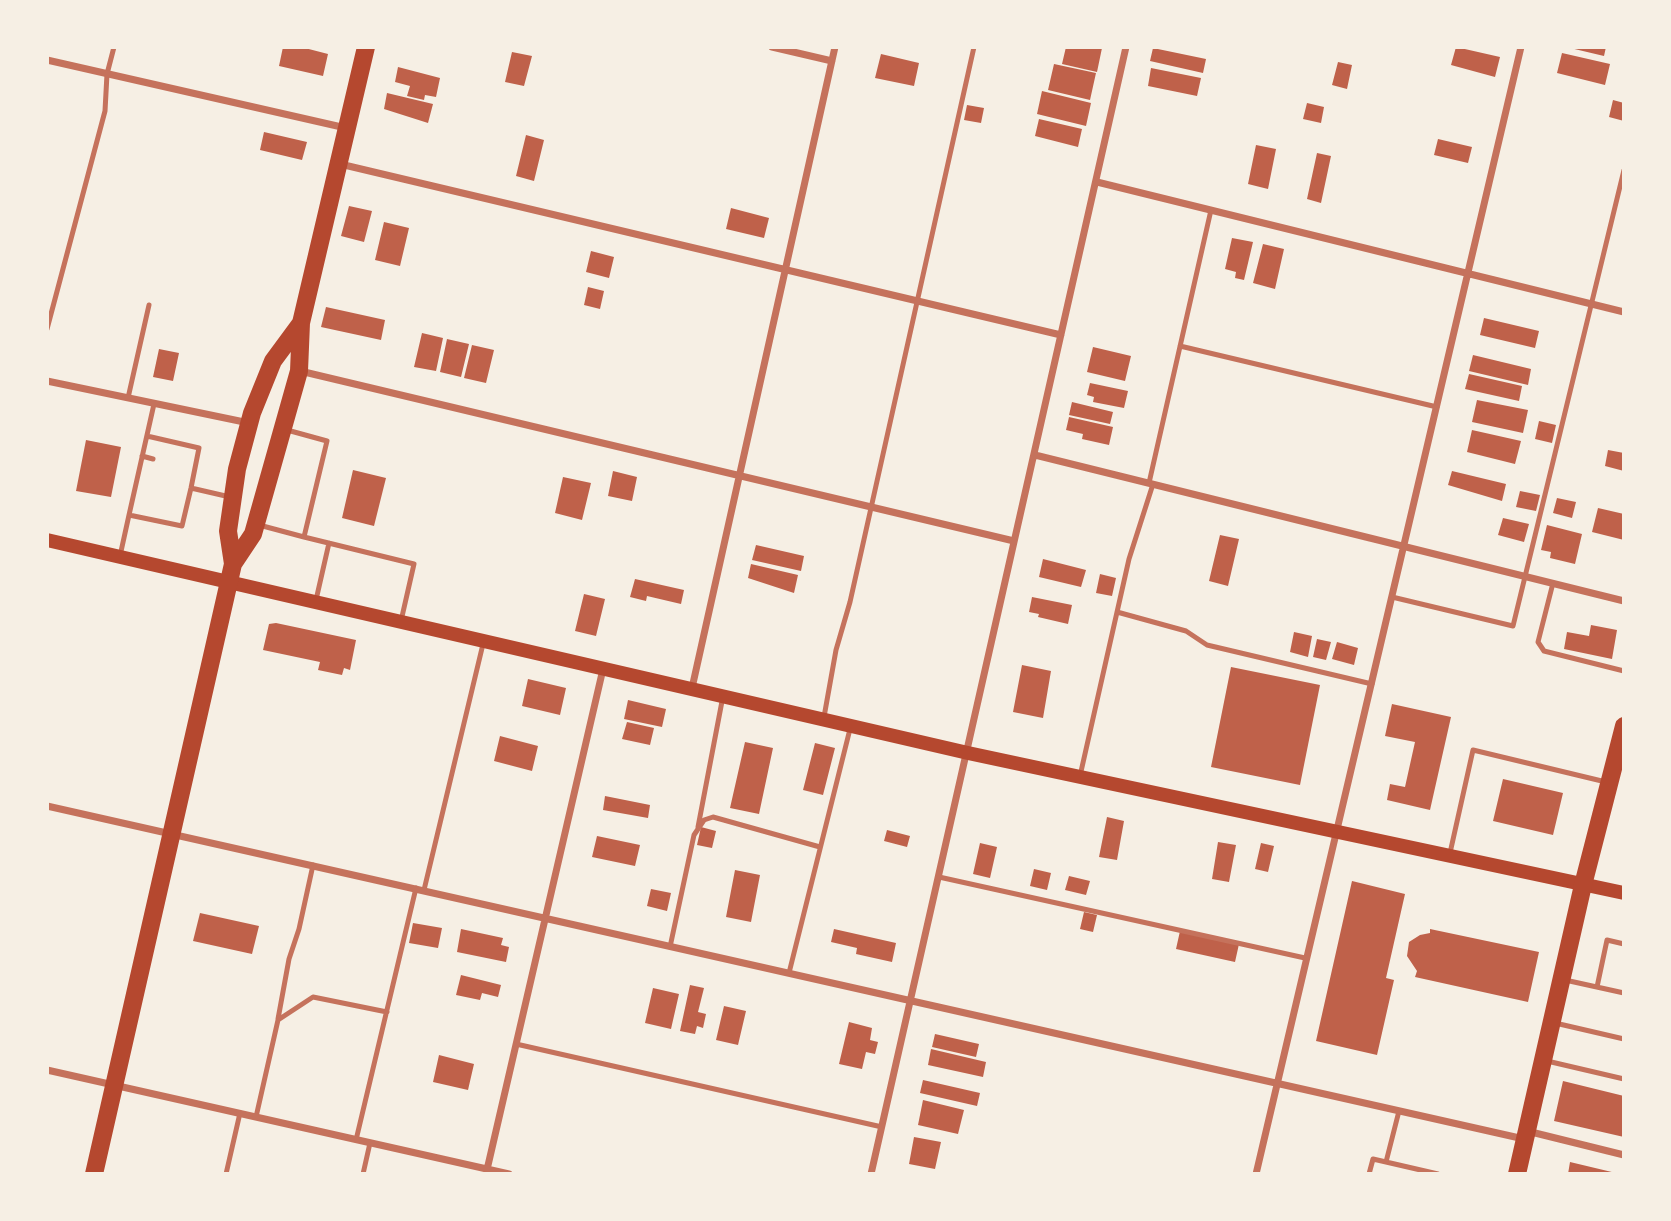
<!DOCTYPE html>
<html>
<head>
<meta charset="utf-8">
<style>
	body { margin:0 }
	#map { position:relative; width:1671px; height:1221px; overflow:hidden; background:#f6efe4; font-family:Helvetica,sans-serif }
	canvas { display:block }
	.frame { position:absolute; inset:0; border:49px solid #f6efe4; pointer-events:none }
</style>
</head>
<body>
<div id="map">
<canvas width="1671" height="1221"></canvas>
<div class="frame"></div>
</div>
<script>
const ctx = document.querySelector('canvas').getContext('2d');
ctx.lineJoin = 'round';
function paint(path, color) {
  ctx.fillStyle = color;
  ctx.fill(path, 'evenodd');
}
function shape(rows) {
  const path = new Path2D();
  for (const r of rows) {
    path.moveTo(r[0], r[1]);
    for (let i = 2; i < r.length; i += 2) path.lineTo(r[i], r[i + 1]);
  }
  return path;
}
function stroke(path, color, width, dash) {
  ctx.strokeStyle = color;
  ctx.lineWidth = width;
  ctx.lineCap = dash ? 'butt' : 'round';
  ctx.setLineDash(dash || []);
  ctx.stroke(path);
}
const building = shape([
	[283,47,301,47,328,54,323,76,279,66],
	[1066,47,1102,48,1097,72,1062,64],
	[1456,47,1500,57,1495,77,1451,65],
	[1566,47,1606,47,1604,56],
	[1153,48,1206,59,1203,73,1150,61],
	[512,52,532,56,524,86,505,82],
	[1562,53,1610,64,1605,85,1557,73],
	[881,54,919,63,914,86,875,78],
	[1338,62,1352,65,1347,89,1332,85],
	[1054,64,1096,73,1090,100,1048,90],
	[398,67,440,78,436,97,425,95,424,100,407,96,410,86,395,82],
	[1151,68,1201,78,1197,96,1148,86],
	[1042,91,1091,103,1086,126,1037,114],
	[387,93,433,104,428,123,384,109],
	[1613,100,1624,103,1624,121,1609,117],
	[1307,103,1324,107,1321,123,1303,119],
	[967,105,984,108,981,123,964,120],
	[1039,119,1082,129,1078,147,1035,136],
	[264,132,307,142,302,160,260,150],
	[526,135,544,140,534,181,516,176],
	[1438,139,1472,147,1468,163,1434,155],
	[1256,145,1276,149,1268,189,1248,184],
	[1317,153,1331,156,1321,203,1307,199],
	[349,206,372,211,364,242,341,236],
	[731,208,769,218,764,238,726,229],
	[384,222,409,228,400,266,375,260],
	[1232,238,1253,242,1244,280,1235,278,1236,272,1225,269],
	[1263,244,1284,249,1275,289,1253,283],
	[591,251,614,257,609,278,586,272],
	[588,287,604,291,600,309,584,305],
	[326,307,385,320,381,340,321,327],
	[1484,318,1539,331,1535,348,1480,335],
	[422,333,443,338,436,371,414,367],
	[447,339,469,344,461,377,440,372],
	[472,345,494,350,486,383,464,378],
	[1093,347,1131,356,1125,381,1087,372],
	[159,349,179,353,173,381,153,377],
	[1473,355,1531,369,1528,385,1469,371],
	[1469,374,1522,386,1519,401,1465,389],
	[1090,383,1128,391,1124,408,1093,402,1094,397,1087,395],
	[1477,400,1528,410,1523,433,1472,422],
	[1072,402,1113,412,1110,424,1069,415],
	[1069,417,1113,427,1109,445,1082,439,1083,434,1066,430],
	[1539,421,1556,425,1552,443,1535,439],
	[1472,430,1521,441,1515,464,1467,452],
	[86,440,121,447,111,497,76,491],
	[1608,450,1624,453,1624,471,1605,466],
	[353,470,386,478,374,526,342,518],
	[613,471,637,477,632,501,608,496],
	[1452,471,1506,484,1502,501,1448,485],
	[563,477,591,483,582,520,555,513],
	[1520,491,1540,495,1536,511,1516,507],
	[1557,498,1576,502,1572,518,1553,513],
	[1598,508,1624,514,1624,540,1592,532],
	[1503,518,1529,524,1524,542,1498,535],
	[1547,525,1582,534,1575,564,1550,558,1551,552,1541,550],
	[1220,535,1239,539,1228,586,1209,581],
	[756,545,804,556,801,571,752,560],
	[1043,559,1086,570,1081,587,1039,577],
	[751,564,798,575,794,593,748,578],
	[1100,574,1116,578,1112,596,1096,593],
	[635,579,684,590,681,604,647,596,646,601,630,597],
	[584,594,605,599,596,636,575,631],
	[1032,597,1072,605,1068,624,1038,617,1039,614,1029,612],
	[276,623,356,640,350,670,344,668,342,675,318,670,320,662,263,650,269,624],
	[1591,625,1617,630,1612,659,1564,649,1567,632,1589,636],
	[1294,632,1312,636,1308,657,1290,652],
	[1317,639,1331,642,1326,660,1313,657],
	[1337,642,1358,648,1354,665,1332,659],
	[1022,665,1051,671,1043,718,1013,712],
	[1231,667,1320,685,1300,785,1211,767],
	[528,679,566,688,560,715,522,706],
	[628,700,666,709,662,727,624,719],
	[1392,704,1451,717,1430,810,1387,800,1390,784,1405,787,1415,742,1385,736],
	[627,722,654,728,650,745,622,739],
	[500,736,538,746,532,771,494,761],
	[745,742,773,748,759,814,730,808],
	[815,743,835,748,823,795,803,790],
	[1503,779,1563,793,1553,835,1493,821],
	[605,796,650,805,648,818,603,810],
	[1107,817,1124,821,1117,860,1099,857],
	[701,827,716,831,712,848,697,845],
	[887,830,910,836,907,847,884,841],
	[597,836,640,845,635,866,592,857],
	[1218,842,1236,845,1229,882,1212,879],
	[980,843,997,847,990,878,973,874],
	[1261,843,1274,846,1268,872,1255,869],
	[1034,869,1051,873,1047,890,1030,886],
	[735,870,760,875,751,922,726,917],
	[1069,876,1090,881,1086,895,1065,890],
	[1352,881,1405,894,1386,978,1394,980,1377,1055,1316,1041],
	[651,889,671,893,667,911,647,906],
	[1084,912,1097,915,1093,932,1080,929],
	[200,913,259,926,252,954,193,941],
	[413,923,442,928,438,948,409,943],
	[461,929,503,938,501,945,509,947,506,962,457,952],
	[834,929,896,943,892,962,856,954,857,948,831,942],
	[1430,929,1539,952,1528,1002,1415,977,1417,971,1407,956,1409,942,1420,935,1430,933],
	[1180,931,1239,944,1235,962,1176,949],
	[461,975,501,985,498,997,482,993,480,1000,456,995],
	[690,985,704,988,698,1012,706,1014,703,1028,697,1026,695,1034,680,1031],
	[653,988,679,994,671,1029,645,1023],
	[724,1006,746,1011,738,1045,716,1040],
	[849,1022,872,1028,870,1040,878,1042,875,1054,866,1052,862,1069,839,1064],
	[935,1034,979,1044,976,1057,932,1047],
	[931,1049,986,1062,983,1077,928,1065],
	[439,1055,474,1064,468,1090,433,1082],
	[923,1080,980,1093,977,1106,920,1093],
	[1563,1081,1624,1096,1624,1137,1554,1121],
	[923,1100,964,1110,958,1134,918,1125],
	[914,1137,941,1142,935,1169,909,1164],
	[1570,1162,1616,1173,1616,1174,1568,1174]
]);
const service = shape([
	[47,329,105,111,107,74,114,47],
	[1180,346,1437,407],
	[128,398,149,305],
	[287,430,327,441,304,537,414,564,401,621],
	[142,456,153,459],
	[1149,483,1211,210],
	[191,488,230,497],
	[129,515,154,404],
	[259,525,304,537],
	[120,556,129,515,182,526,191,488,199,448,147,436],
	[1553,583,1538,642,1544,651,1624,671],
	[1392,597,1513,626,1624,170],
	[316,600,329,543],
	[1117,612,1186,631,1207,645,1372,684],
	[824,717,836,650,850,602,974,47],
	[1080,776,1129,559,1153,484],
	[698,827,723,696],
	[1450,853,1473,750,1606,782],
	[939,877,1305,958],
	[424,890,483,644],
	[670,947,694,835,704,820,713,817,820,847],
	[789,973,850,729],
	[1565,980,1624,993],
	[1597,987,1607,940,1624,944],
	[278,1019,289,959,299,929,313,865],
	[1555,1023,1624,1039],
	[516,1044,882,1127],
	[1547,1061,1624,1079],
	[256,1117,278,1020,313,997,387,1012],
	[356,1140,416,888],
	[1386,1162,1399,1111],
	[226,1174,240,1113],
	[363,1174,370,1143],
	[1369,1174,1373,1159,1438,1174]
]);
const minor = shape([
	[772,47,832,61],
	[47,60,346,128],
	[340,164,1061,335],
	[1097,182,1624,312],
	[300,371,1014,541],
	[47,381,249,423],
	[1035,455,1624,601],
	[692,688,835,47],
	[47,806,1524,1139],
	[47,1070,509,1174],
	[1527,1131,1624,1155],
	[486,1174,603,669],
	[871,1174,1126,47],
	[1256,1174,1521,47]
]);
const secondary = shape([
	[47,540,968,753,1624,893]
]);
const primary = shape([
	[233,564,228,531,237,469,252,413,273,361,301,323],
	[94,1174,233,564,253,534,299,371,301,323,366,47],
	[1517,1174,1583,885,1624,726]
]);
paint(building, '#bf614a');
stroke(service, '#c5725c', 5);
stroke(minor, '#c5725c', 7);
stroke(secondary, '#b5482f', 14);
stroke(primary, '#b5482f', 18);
</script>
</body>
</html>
